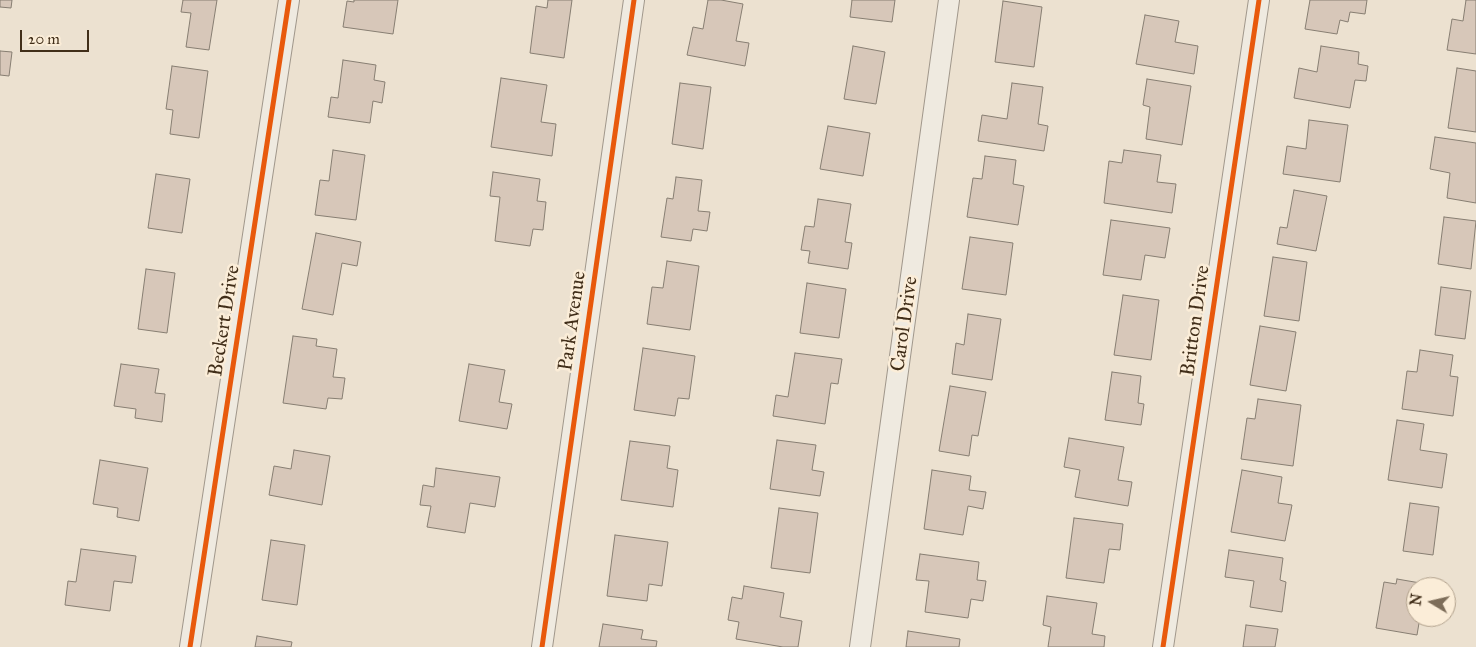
<!DOCTYPE html>
<html>
<head>
<meta charset="utf-8">
<style>
	body { margin:0 }
	#map { position:relative; width:1476px; height:647px; overflow:hidden; background:#ece1d0; font-family:"IM FELL Great Primer",serif }
	canvas { display:block }
	.north { position:absolute; left:1406px; top:577px; width:50px; height:50px; box-sizing:border-box; background:#fbedd8; border:1px solid #b1a18c; border-radius:50%; rotate:279deg; font-size:14px; font-weight:700; line-height:20px; text-align:center; color:#412e19 }
	.north::after { content:''; display:block; margin:auto; width:18px; height:22px; background:#7d6d59; clip-path:polygon(50% 0,100% 100%,50% 72%,0 100%) }
	.scale { position:absolute; left:20px; top:30px; width:69px; height:22px; box-sizing:border-box; border:2px solid #412e19; border-top:0; padding-left:6px; font-size:15px; line-height:18px; white-space:nowrap; color:#412e19; -webkit-text-stroke:4px #fbedd8; paint-order:stroke }
</style>
</head>
<body>
<div id="map">
<canvas width="1476" height="647"></canvas>
<div class="north">N</div>
<div class="scale">20 m</div>
</div>
<script>
const ctx = document.querySelector('canvas').getContext('2d');
ctx.lineJoin = 'round';
function paint(path, color) {
  ctx.fillStyle = color;
  ctx.fill(path, 'evenodd');
}
function shape(rows) {
  const path = new Path2D();
  for (const r of rows) {
    path.moveTo(r[0], r[1]);
    for (let i = 2; i < r.length; i += 2) path.lineTo(r[i], r[i + 1]);
  }
  return path;
}
function stroke(path, color, width, dash) {
  ctx.strokeStyle = color;
  ctx.lineWidth = width;
  ctx.lineCap = dash ? 'butt' : 'round';
  ctx.setLineDash(dash || []);
  ctx.stroke(path);
}
function write(font, color, halo, rows, align = 'center') {
  ctx.font = font + ' "IM FELL Great Primer",serif';
  ctx.lineWidth = 5;
  ctx.setLineDash([]);
  ctx.textBaseline = 'middle';
  ctx.strokeStyle = halo;
  ctx.fillStyle = color;
  for (const [text, x, y, turn = 0] of rows) {
    ctx.save();
    ctx.translate(x, y);
    ctx.rotate((+turn || 0) * Math.PI / 180);
    ctx.textAlign = isNaN(turn) ? turn : align;
    if (halo) ctx.strokeText(text, 0, 0);
    ctx.fillText(text, 0, 0);
    ctx.restore();
  }
}
const building = shape([
	[0,0,12,0,11,8,0,7,0,0],
	[183,0,217,0,209,50,186,47,191,13,181,12,183,0],
	[354,0,398,0,393,34,343,27,347,1,354,2,354,0],
	[548,0,572,0,564,58,530,53,536,6,547,8,548,0],
	[708,0,721,0,743,4,736,41,749,43,745,66,687,55,693,27,703,29,708,0],
	[852,0,895,0,892,22,850,17,852,0],
	[1310,0,1367,0,1365,14,1350,12,1348,22,1340,20,1337,34,1305,29,1310,0],
	[1466,0,1476,0,1476,54,1447,50,1452,19,1463,21,1466,0],
	[1003,1,1042,7,1034,67,995,62,1003,1],
	[1145,15,1179,21,1175,42,1198,46,1194,74,1136,64,1145,15],
	[853,46,885,52,876,104,844,99,853,46],
	[1321,46,1359,52,1358,64,1368,66,1366,81,1355,80,1350,108,1294,98,1299,68,1317,72,1321,46],
	[0,51,12,52,9,76,0,75,0,51],
	[343,60,376,65,374,80,385,82,382,103,373,101,370,123,328,117,331,97,338,98,343,60],
	[172,66,208,71,199,138,170,134,173,110,166,109,172,66],
	[1457,68,1476,71,1476,132,1448,128,1457,68],
	[501,78,547,85,541,122,556,124,552,156,491,147,501,78],
	[1147,79,1191,86,1182,145,1146,139,1150,107,1143,105,1147,79],
	[680,83,711,87,703,149,672,144,680,83],
	[1012,83,1043,87,1038,124,1048,126,1044,151,978,141,982,115,1007,119,1012,83],
	[1309,120,1348,125,1340,182,1283,174,1287,146,1306,149,1309,120],
	[828,126,870,133,863,176,820,169,828,126],
	[1435,137,1476,143,1476,203,1447,198,1450,173,1430,169,1435,137],
	[333,150,365,155,356,220,315,215,320,180,329,181,333,150],
	[1124,150,1161,155,1157,182,1176,184,1172,213,1104,203,1109,161,1122,163,1124,150],
	[985,156,1016,160,1013,184,1024,186,1018,225,967,217,973,178,982,179,985,156],
	[493,172,540,179,537,201,546,202,543,230,533,229,530,246,495,241,500,197,490,196,493,172],
	[156,174,190,179,182,233,148,228,156,174],
	[676,177,702,180,698,211,710,212,707,231,693,229,691,241,661,237,667,198,673,199,676,177],
	[1294,190,1327,196,1316,251,1277,244,1280,227,1287,228,1294,190],
	[818,199,851,204,845,242,852,243,848,269,808,263,810,251,801,250,805,226,814,227,818,199],
	[1444,217,1476,221,1471,269,1438,264,1444,217],
	[1111,220,1170,228,1165,258,1145,255,1141,280,1103,275,1111,220],
	[316,233,361,242,357,266,342,263,333,315,302,309,316,233],
	[970,237,1013,243,1006,295,962,289,970,237],
	[1273,257,1307,262,1299,321,1264,316,1273,257],
	[667,261,699,266,690,330,647,324,652,287,663,288,667,261],
	[146,269,175,273,167,333,138,329,146,269],
	[807,283,846,289,839,338,800,333,807,283],
	[1441,287,1471,291,1465,339,1435,335,1441,287],
	[1123,295,1159,300,1151,360,1114,355,1123,295],
	[968,314,1001,319,992,380,952,374,956,343,964,345,968,314],
	[1260,326,1296,332,1286,391,1250,385,1260,326],
	[293,336,317,339,316,346,337,349,333,377,345,378,342,399,328,398,326,409,283,403,293,336],
	[643,348,695,356,689,399,678,398,675,416,634,410,643,348],
	[1420,350,1453,355,1450,376,1458,377,1453,416,1402,409,1407,371,1417,372,1420,350],
	[795,353,842,359,838,384,831,383,825,424,773,416,776,395,788,397,795,353],
	[121,364,159,369,155,393,165,394,162,422,135,418,136,409,114,406,121,364],
	[469,364,505,370,499,402,512,404,507,429,459,421,469,364],
	[1112,372,1141,376,1138,403,1144,404,1141,425,1105,420,1112,372],
	[950,386,986,392,978,436,972,435,969,456,939,451,950,386],
	[1258,399,1301,405,1293,466,1241,459,1247,418,1255,419,1258,399],
	[1397,420,1424,424,1420,450,1447,454,1442,488,1388,480,1397,420],
	[1069,438,1124,447,1118,480,1132,482,1128,506,1075,497,1080,470,1064,467,1069,438],
	[777,440,816,445,812,470,824,472,820,496,770,489,777,440],
	[630,441,670,446,667,468,678,470,673,507,621,500,630,441],
	[294,450,330,456,322,505,269,495,274,466,291,469,294,450],
	[100,460,148,468,139,521,117,517,118,508,93,504,100,460],
	[436,468,500,477,495,507,470,503,465,533,427,527,431,506,420,505,423,485,434,487,436,468],
	[932,470,971,476,969,490,986,492,983,509,968,506,963,535,924,529,932,470],
	[1242,470,1282,477,1278,503,1292,505,1285,541,1231,532,1242,470],
	[1410,503,1439,507,1433,555,1403,551,1410,503],
	[779,508,818,513,810,573,771,568,779,508],
	[1074,518,1123,524,1120,550,1109,549,1104,583,1066,578,1074,518],
	[615,535,668,542,662,586,649,584,647,601,607,596,615,535],
	[271,540,305,545,297,605,262,600,271,540],
	[81,549,136,556,132,583,114,581,110,611,65,605,68,581,76,582,81,549],
	[1229,550,1283,558,1280,580,1286,582,1282,612,1250,607,1254,581,1225,577,1229,550],
	[920,554,979,562,977,580,986,581,983,601,971,599,968,618,925,612,929,581,916,580,920,554],
	[1397,579,1426,584,1425,587,1416,587,1416,617,1420,617,1417,635,1376,628,1384,582,1396,584,1397,579],
	[744,586,784,593,780,617,802,621,798,647,783,647,736,639,739,622,728,620,732,597,742,599,744,586],
	[1047,596,1097,603,1092,634,1105,636,1104,647,1048,647,1051,627,1043,625,1047,596],
	[603,624,643,630,641,639,657,641,656,647,599,647,603,624],
	[1246,625,1278,629,1275,647,1243,647,1246,625],
	[908,631,960,639,959,647,906,647,908,631],
	[257,636,292,642,291,647,255,647,257,636]
]);
const minor = shape([
	[190,647,289,0],
	[542,647,634,0],
	[860,647,949,0],
	[1163,647,1259,0]
]);
const cycleway = shape([
	[190,647,289,0],
	[542,647,634,0],
	[1163,647,1259,0]
]);
const streetNames = [
	["Beckert Drive",225,321,-81],
	["Park Avenue",573,321,-82],
	["Britton Drive",1196,321,-82],
	["Carol Drive",905,324,-82]
];
paint(building, '#d7c7b9');
stroke(building, '#877e72', 1);
stroke(minor, '#a0978b', 22);
stroke(minor, '#efeae0', 20);
stroke(cycleway, '#e8590c', 5);
write('20px', '#412e19', '#fbedd8', streetNames);
</script>
</body>
</html>
